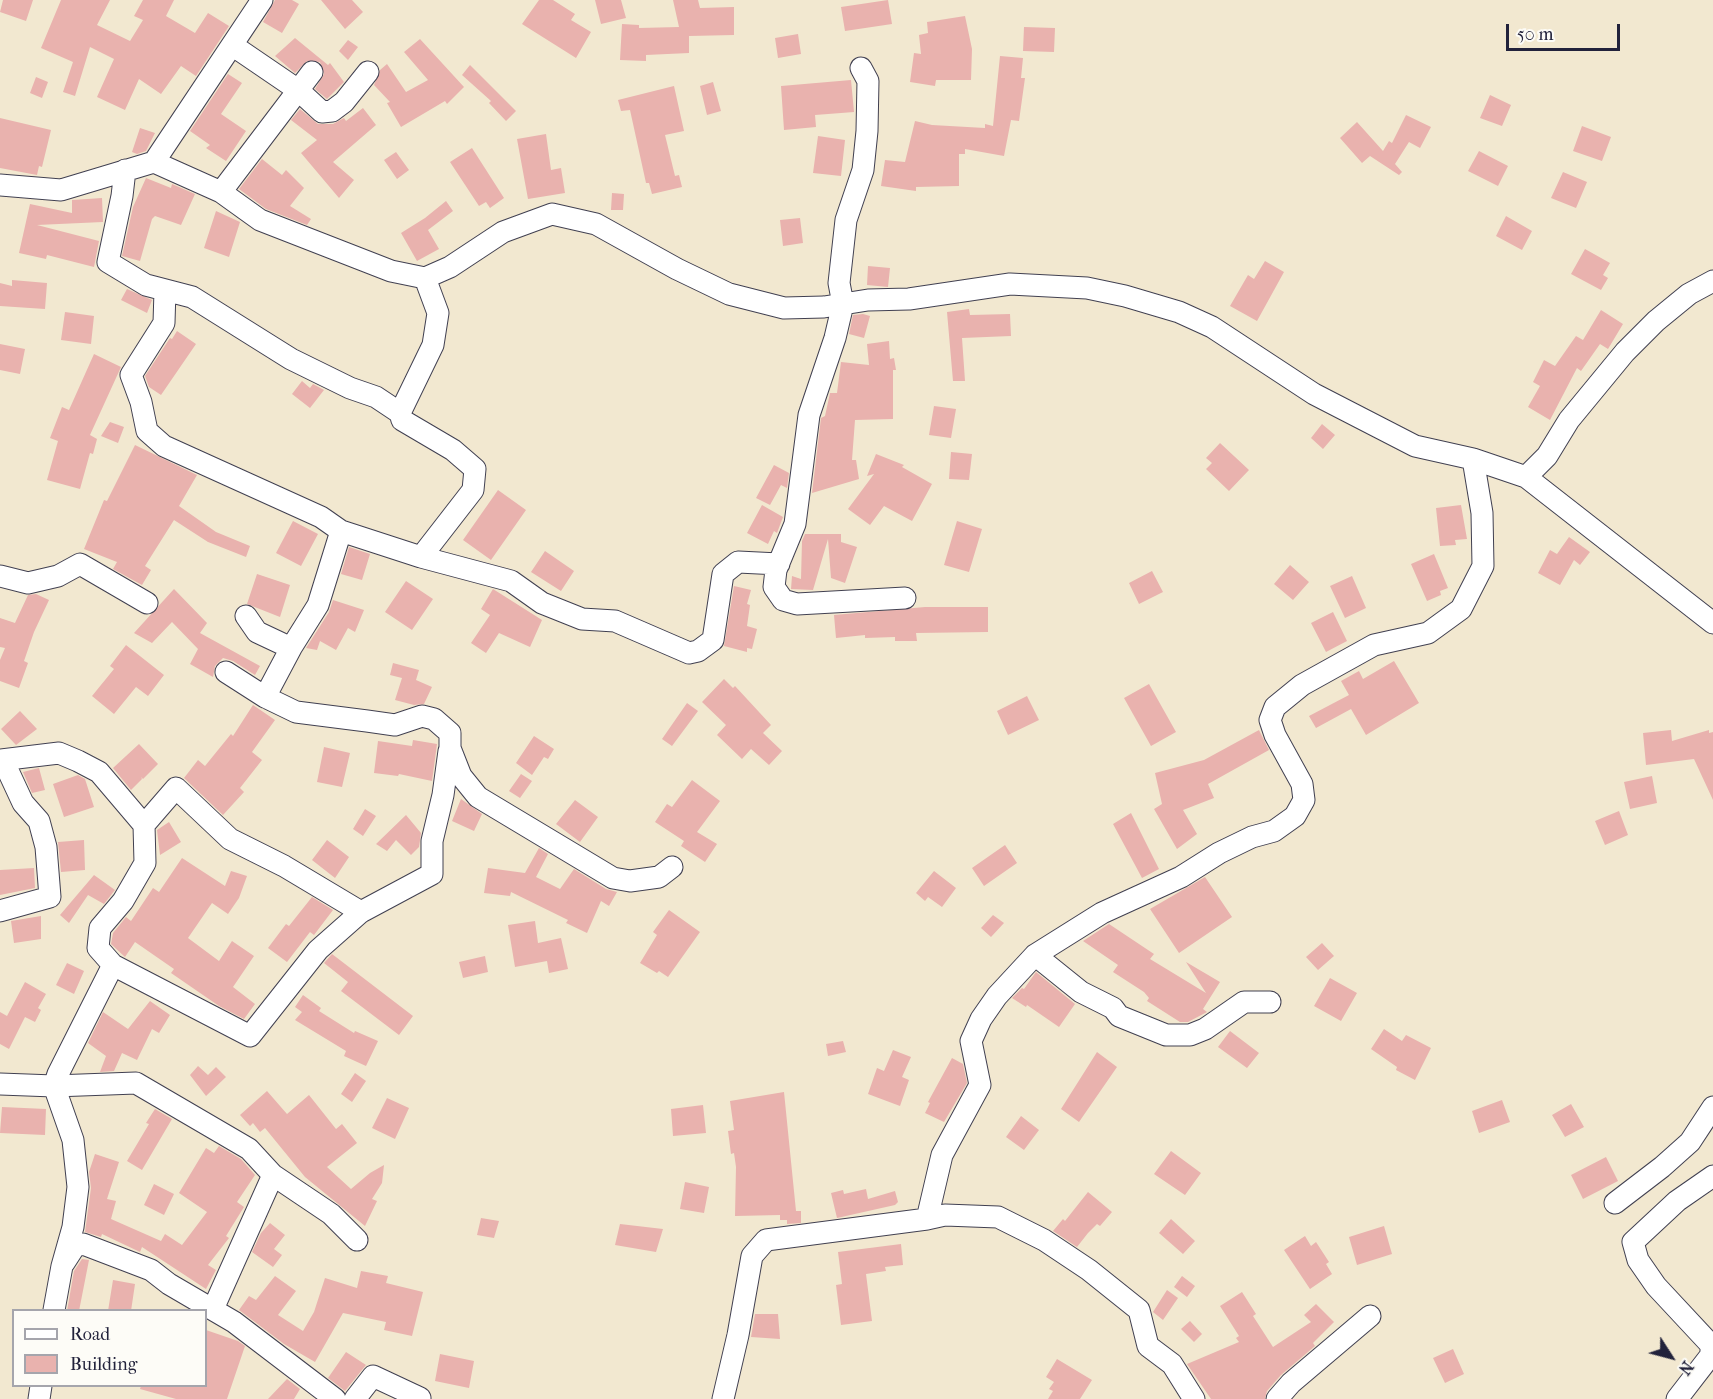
<!DOCTYPE html>
<html>
<head>
<meta charset="utf-8">
<style>
	body { margin:0 }
	#map { position:relative; width:1713px; height:1399px; overflow:hidden; background:#f2e8d0; font-family:"IM FELL French Canon",serif }
	canvas { display:block }
	.legend { position:absolute; left:12px; top:1309px; width:195px; height:78px; box-sizing:border-box; background:#fdfcf7; border:2px solid #a5a5ac; margin:0; padding:8px 10px; list-style:none; font-size:18px; color:#22223b }
	.legend li { display:flex; align-items:center; gap:12px; height:30px }
	.legend b { width:30px; border:2px solid #a5a5ac }
	.north { position:absolute; left:1641px; top:1327px; width:60px; height:60px; -webkit-text-stroke:4px #fdfcf7; paint-order:stroke; rotate:126deg; font-size:16px; font-weight:700; line-height:24px; text-align:center; color:#22223b }
	.north::after { content:''; display:block; margin:auto; width:21px; height:27px; background:#22223b; clip-path:polygon(50% 0,100% 100%,50% 72%,0 100%) }
	.scale { position:absolute; left:1506px; top:24px; width:114px; height:27px; box-sizing:border-box; border:3px solid #22223b; border-top:0; padding-left:8px; font-size:18px; line-height:21px; white-space:nowrap; color:#22223b; -webkit-text-stroke:4px #fdfcf7; paint-order:stroke }
</style>
</head>
<body>
<div id="map">
<canvas width="1713" height="1399"></canvas>
<ul class="legend">
<li><b style="height:8px;background:#fff"></b>Road</li>
<li><b style="height:16px;background:#e9b2ae"></b>Building</li>
</ul>
<div class="north">N</div>
<div class="scale">50 m</div>
</div>
<script>
const ctx = document.querySelector('canvas').getContext('2d');
ctx.lineJoin = 'round';
function paint(path, color) {
  ctx.fillStyle = color;
  ctx.fill(path, 'evenodd');
}
function shape(rows) {
  const path = new Path2D();
  for (const r of rows) {
    path.moveTo(r[0], r[1]);
    for (let i = 2; i < r.length; i += 2) path.lineTo(r[i], r[i + 1]);
  }
  return path;
}
function stroke(path, color, width, dash) {
  ctx.strokeStyle = color;
  ctx.lineWidth = width;
  ctx.lineCap = dash ? 'butt' : 'round';
  ctx.setLineDash(dash || []);
  ctx.stroke(path);
}
const building = shape([
	[3,0,33,0,26,21,0,12],
	[61,0,110,0,97,25,130,41,143,20,134,16,143,0,174,0,166,16,195,33,208,13,229,26,196,76,181,66,161,94,139,79,125,110,97,97,114,59,90,47,75,96,63,92,73,62,41,48],
	[275,0,292,0,299,4,282,33,263,22],
	[321,0,352,0,363,12,345,29],
	[539,0,553,0,575,14,571,20,591,32,576,58,522,24],
	[595,0,621,0,626,18,601,24],
	[673,0,698,0,700,8,734,7,734,35,689,36,689,53,646,55,646,61,620,60,622,24,639,25,639,28,679,27],
	[888,0,892,24,845,31,841,7],
	[965,16,972,49,971,80,936,80,935,86,910,82,914,53,921,54,919,35,928,33,927,22],
	[1024,27,1055,28,1054,52,1023,51],
	[798,34,801,54,778,58,775,38],
	[295,38,328,65,330,63,344,82,327,99,315,89,324,74,320,62,307,61,295,73,275,56],
	[420,39,464,87,447,104,445,101,401,127,387,103,390,102,374,85,380,70,387,64,406,92,428,80,404,52],
	[348,40,358,47,348,60,339,51],
	[1000,56,1023,58,1021,78,1025,78,1019,121,1011,120,1004,156,965,149,965,154,959,154,959,186,916,187,916,191,881,186,885,160,905,162,915,121,932,125,985,128,985,124,993,126],
	[470,65,516,111,506,121,489,103,491,101,462,75],
	[228,74,242,83,221,114,246,131,226,161,206,148,210,145,190,131],
	[36,77,48,82,42,98,30,93],
	[851,80,854,112,815,115,816,127,784,130,781,86],
	[713,82,721,111,707,115,700,86],
	[674,86,684,131,665,135,675,176,679,175,682,187,652,194,649,183,646,183,630,110,621,111,618,100],
	[1490,95,1511,105,1502,126,1480,118],
	[363,108,376,125,333,162,354,180,339,198,301,153,317,140,291,120,300,109,318,124,333,124,344,118,346,121],
	[1406,115,1431,127,1420,148,1409,142,1395,164,1402,172,1399,175,1370,156,1362,163,1340,138,1357,122,1383,151,1389,141,1392,143],
	[0,118,51,130,42,167,39,166,37,175,0,168],
	[1582,126,1611,137,1602,161,1573,151],
	[140,128,155,133,146,151,137,154,132,152],
	[546,134,551,170,561,168,565,193,528,199,517,139],
	[818,136,845,140,841,176,813,173],
	[472,148,504,198,490,208,486,202,479,206,450,162],
	[1479,151,1508,166,1498,186,1468,171],
	[396,152,409,170,397,179,384,160],
	[262,159,282,175,286,170,304,188,290,206,311,219,307,225,266,209,239,189],
	[1563,172,1587,182,1576,208,1551,198],
	[146,178,171,188,172,184,195,194,181,225,155,216,152,219,140,261,122,256,133,207],
	[612,193,624,194,623,210,611,210],
	[102,198,103,222,37,225,99,241,94,267,47,255,46,259,19,253,30,204,72,213,72,200],
	[446,201,453,211,428,230,439,249,417,261,401,233,425,218],
	[216,211,240,222,229,257,204,248],
	[1506,216,1532,231,1522,250,1496,236],
	[800,218,803,243,783,246,780,220],
	[1585,249,1610,263,1603,275,1608,278,1601,290,1571,274],
	[1265,261,1284,272,1257,321,1230,306,1248,275,1254,279],
	[868,266,890,268,888,287,867,285],
	[12,280,47,283,45,309,0,306,0,283,12,286],
	[127,289,152,300,147,313,121,300],
	[969,309,970,315,1010,314,1011,336,962,338,965,381,953,381,947,312],
	[1601,310,1623,324,1608,349,1600,344,1581,371,1577,368,1550,420,1528,407,1540,386,1533,382,1544,360,1555,366,1576,336,1583,340],
	[65,312,94,316,91,344,61,340],
	[863,314,870,316,864,338,849,334,853,315],
	[177,331,196,344,161,395,149,387,145,376,170,338,172,339],
	[889,341,890,359,894,358,896,370,893,370,893,419,855,420,852,460,856,460,859,479,812,493,821,418,825,416,830,393,837,393,841,362,869,365,867,344],
	[0,344,25,349,20,374,0,370],
	[94,354,121,367,90,435,97,439,93,454,90,453,80,489,47,480,58,441,50,438,62,407,69,410],
	[302,381,310,388,313,384,324,390,310,408,292,394],
	[934,406,956,409,951,438,929,435],
	[110,422,124,427,118,443,101,436],
	[1322,424,1335,435,1323,449,1311,438],
	[1220,443,1249,470,1229,491,1206,469,1212,463,1206,458],
	[135,445,197,475,179,506,216,532,250,546,246,557,208,542,174,520,145,566,151,570,142,585,113,569,117,562,84,549,104,500,107,501],
	[951,452,972,454,969,480,949,479],
	[876,454,904,465,902,467,932,484,912,521,884,506,870,525,848,509,874,474,867,476],
	[774,465,789,473,787,488,781,485,770,505,756,498],
	[498,490,526,510,491,560,463,540],
	[762,505,783,517,777,533,774,531,768,544,747,533],
	[1461,505,1467,539,1455,540,1456,545,1440,546,1436,508],
	[293,521,318,534,301,566,276,553],
	[957,521,982,529,969,572,944,565],
	[805,534,841,534,841,542,857,547,845,583,831,578,828,539,813,590,791,589,792,576,801,579,802,541],
	[1569,537,1590,552,1580,565,1574,560,1560,585,1538,573,1550,550,1557,554],
	[349,547,370,554,362,580,341,574],
	[545,551,574,571,561,591,531,572],
	[1434,554,1448,588,1440,591,1441,595,1427,601,1411,564],
	[1290,565,1309,582,1293,600,1274,584],
	[1152,571,1163,592,1139,604,1129,583],
	[257,574,290,585,280,617,247,604],
	[1352,576,1366,608,1345,618,1330,586],
	[406,581,433,599,412,630,385,612],
	[734,586,751,590,747,604,750,605,747,626,757,629,752,649,747,648,747,652,724,646],
	[174,589,207,623,200,633,260,666,255,675,233,661,223,658,215,666,213,677,190,664,198,649,172,622,152,643,134,633],
	[493,589,542,620,530,647,499,633,486,653,471,643,490,615,481,609],
	[36,594,49,600,34,632,24,661,28,663,19,688,0,681,0,660,5,648,0,647,0,618,15,623,28,595],
	[333,600,364,610,355,632,348,628,336,650,320,641,317,650,306,648,329,612],
	[925,607,988,607,988,632,916,633,917,641,895,641,895,637,865,638,865,635,836,638,834,615],
	[1333,612,1347,641,1326,652,1311,623],
	[126,645,164,675,148,696,136,687,114,714,92,696,114,669,110,666],
	[1394,661,1419,703,1366,735,1351,709,1316,728,1309,716,1349,695,1341,681,1359,671,1363,679],
	[393,663,419,670,416,680,432,687,424,704,414,705,395,700,402,678,390,675],
	[724,679,733,688,735,686,771,725,763,733,782,751,769,765,751,749,742,759,717,735,726,725,702,702],
	[1149,684,1176,732,1151,746,1124,698],
	[1027,696,1039,720,1008,735,997,711],
	[687,703,698,711,672,746,662,739],
	[253,705,275,720,252,752,262,760,240,788,244,792,223,815,184,778,198,760,205,766,231,734,233,736],
	[20,711,37,729,16,745,1,729],
	[1259,730,1269,750,1208,784,1214,798,1183,810,1197,834,1177,849,1154,809,1162,804,1155,773,1204,760],
	[1671,730,1672,741,1709,730,1709,733,1713,732,1713,800,1694,759,1646,765,1643,733],
	[534,736,554,749,548,759,544,757,532,775,516,763],
	[413,740,437,744,432,781,399,774,398,776,374,773,378,741,412,746],
	[139,744,158,764,143,779,141,777,142,779,131,790,113,768],
	[324,747,350,753,342,787,317,782],
	[39,768,45,790,32,793,23,772],
	[521,774,532,781,520,798,509,791],
	[78,775,85,779,94,807,64,817,53,784],
	[1652,776,1657,803,1630,809,1624,782],
	[692,780,720,801,697,832,717,844,705,862,681,846,684,841,655,822,667,804,672,807],
	[461,799,482,814,474,831,452,821],
	[575,800,598,817,580,842,556,824],
	[365,809,376,816,363,836,353,829],
	[1619,811,1628,835,1605,845,1595,821],
	[1131,813,1159,869,1142,878,1113,824],
	[406,815,421,833,419,847,411,855,396,840,387,851,376,844],
	[169,822,181,842,160,855,157,830],
	[84,840,85,870,61,872,58,842],
	[327,840,349,857,335,878,312,860],
	[1005,845,1017,863,984,886,972,868],
	[539,848,548,854,536,877,560,889,574,869,606,889,617,892,609,906,601,901,587,933,566,923,568,920,511,892,510,896,484,893,488,868,525,873],
	[182,858,225,886,231,871,247,876,239,898,228,914,212,903,188,938,219,961,232,941,254,956,233,987,255,1004,244,1019,219,1006,171,973,174,969,135,942,125,957,111,944,113,933,126,917,131,921,153,888,159,892],
	[34,868,35,888,0,895,0,870],
	[934,871,956,888,942,907,928,897,925,901,916,893],
	[94,875,115,890,104,904,88,895,69,923,60,915],
	[1205,877,1232,917,1179,953,1150,909],
	[312,897,333,910,314,935,310,932,287,962,268,948,286,924,289,926],
	[669,910,700,932,668,977,659,971,657,973,640,963,657,935,653,932],
	[993,915,1004,923,991,937,981,928],
	[41,916,41,939,14,943,11,921],
	[535,921,538,943,561,938,568,969,549,973,547,961,515,967,508,925],
	[1109,924,1154,954,1150,959,1206,993,1186,962,1220,982,1203,1009,1207,1012,1188,1022,1180,1022,1147,1001,1149,998,1144,992,1113,972,1118,965,1083,941],
	[1322,943,1334,956,1318,970,1306,957],
	[332,954,413,1016,399,1035,341,991,348,982,324,963],
	[485,956,488,972,463,978,459,962],
	[67,963,84,971,74,994,56,985],
	[1036,972,1075,1004,1059,1027,1027,1005,1026,1007,1012,998,1022,988,1024,989],
	[1330,978,1357,993,1341,1021,1314,1006],
	[25,982,46,994,38,1008,41,1010,35,1022,25,1017,9,1049,0,1044,0,1012,7,1016],
	[303,995,321,1008,319,1011,354,1033,355,1031,378,1041,366,1066,344,1056,346,1051,295,1020,302,1012,295,1007],
	[150,1001,170,1015,159,1033,152,1029,137,1060,122,1053,114,1071,100,1072,106,1056,88,1043,103,1012,128,1029],
	[1384,1029,1402,1041,1406,1035,1431,1048,1415,1080,1396,1070,1397,1067,1371,1049],
	[1230,1031,1259,1053,1247,1068,1218,1047],
	[843,1041,846,1052,828,1056,826,1044],
	[893,1050,911,1057,902,1077,909,1080,900,1106,868,1094,877,1068,884,1071],
	[1097,1052,1117,1067,1079,1122,1061,1109],
	[952,1058,963,1064,967,1083,944,1122,925,1113,930,1103,928,1102],
	[198,1066,208,1075,216,1067,226,1077,206,1096,190,1075],
	[355,1073,366,1081,352,1102,341,1094],
	[267,1091,287,1114,309,1095,336,1129,342,1124,357,1143,327,1167,351,1189,370,1173,384,1165,382,1183,372,1199,377,1201,365,1226,305,1177,265,1128,260,1132,253,1123,250,1126,240,1115],
	[784,1092,796,1211,801,1211,801,1223,787,1224,787,1220,780,1220,780,1215,735,1216,736,1167,734,1153,731,1154,728,1131,734,1130,730,1101],
	[387,1098,409,1108,395,1139,372,1128],
	[1502,1100,1510,1122,1479,1133,1472,1111],
	[1571,1104,1584,1127,1565,1137,1552,1115],
	[703,1105,706,1133,673,1136,671,1109],
	[2,1107,46,1109,45,1135,0,1133],
	[155,1109,172,1119,142,1170,127,1161,149,1124,146,1123],
	[1021,1116,1039,1130,1024,1150,1006,1137],
	[219,1146,241,1159,255,1175,237,1202,244,1207,226,1236,229,1238,208,1265,216,1270,206,1289,142,1247,140,1252,102,1234,101,1237,85,1232,91,1188,89,1172,95,1154,119,1162,107,1199,116,1201,111,1219,161,1241,165,1234,182,1245,207,1212,179,1193,206,1148,214,1153],
	[1171,1151,1201,1173,1185,1195,1154,1174],
	[1606,1157,1618,1181,1583,1199,1571,1175],
	[685,1182,709,1187,704,1213,680,1209],
	[154,1184,174,1194,164,1215,144,1205],
	[866,1189,868,1199,895,1191,898,1202,895,1205,837,1218,831,1193,843,1190,844,1194],
	[1088,1192,1112,1212,1100,1226,1097,1224,1088,1233,1077,1247,1053,1231,1063,1219,1065,1221],
	[481,1218,499,1221,494,1238,477,1235],
	[1171,1219,1195,1241,1183,1254,1159,1233],
	[270,1223,285,1235,274,1249,282,1255,273,1267,252,1252,261,1233],
	[620,1224,663,1229,656,1252,615,1245],
	[1384,1226,1392,1254,1357,1265,1349,1237],
	[1305,1236,1311,1246,1316,1242,1329,1262,1326,1264,1332,1274,1310,1289,1284,1250],
	[901,1244,903,1265,885,1267,886,1271,866,1274,872,1321,841,1325,836,1285,842,1284,838,1252],
	[82,1259,89,1260,79,1311,67,1311,74,1271],
	[361,1271,388,1276,386,1283,423,1292,412,1336,384,1330,386,1322,343,1313,315,1362,284,1344,239,1310,249,1296,256,1300,275,1276,296,1291,278,1315,303,1331,314,1312,325,1278,357,1288],
	[1182,1276,1195,1286,1187,1297,1174,1287],
	[113,1280,135,1284,131,1311,108,1311],
	[1167,1290,1178,1298,1163,1320,1153,1312],
	[1242,1292,1256,1314,1253,1316,1273,1347,1311,1322,1304,1315,1316,1304,1334,1322,1313,1343,1315,1346,1281,1375,1267,1391,1265,1399,1211,1399,1187,1364,1239,1342,1236,1338,1239,1336,1220,1306],
	[755,1314,778,1314,780,1339,751,1337],
	[1190,1321,1202,1334,1194,1342,1181,1329],
	[206,1330,238,1341,245,1346,227,1399,176,1399,140,1389,141,1386,206,1386],
	[1453,1349,1464,1374,1445,1383,1433,1358],
	[346,1352,366,1365,345,1391,328,1378],
	[440,1354,474,1361,469,1388,435,1381],
	[1057,1359,1092,1380,1080,1399,1048,1399,1053,1391,1049,1389,1054,1382,1046,1377],
	[287,1379,300,1389,294,1399,268,1399]
]);
const minor = shape([
	[232,45,298,90,322,112,332,111,344,102,368,72],
	[861,68,868,81,867,131,863,170,846,220,839,283,843,304,835,338,809,415,795,524,776,570,774,587,783,600,797,604,905,598],
	[154,162,262,0],
	[125,170,122,196,108,262,146,285,192,297,291,359,350,388,376,397,400,413],
	[0,185,61,190,154,162,221,192,260,220,391,271,425,278,450,267,503,232,552,214,596,224,677,269,729,294,784,308,824,307,868,300,909,299,1010,284,1087,288,1125,296,1179,312,1212,327,1314,394,1415,446,1473,459,1526,477,1713,623],
	[221,192,312,72],
	[165,290,164,323,131,375,141,402,147,431,164,446,321,517,341,531,421,557,511,581,542,603,582,619,615,621,689,653,698,651,713,640,723,574,738,562,779,564],
	[1526,477,1547,456,1569,420,1625,352,1656,321,1689,294,1713,281],
	[421,557,473,490,475,469,453,450,402,420,400,413,433,345,438,313,425,278],
	[0,576,28,583,58,576,80,564,147,603],
	[246,616,257,632,291,648,265,697,296,712,367,721,395,725,422,716,434,719,450,733,450,748,461,776,478,797,613,878,630,881,659,877,672,867],
	[291,648,318,605,341,531],
	[226,672,265,697],
	[0,760,59,753,78,761,99,772,144,825],
	[0,911,50,897,46,847,39,821,23,803,3,760],
	[1035,955,1081,992,1113,1008,1119,1016,1166,1035,1190,1035,1205,1029,1244,1002,1270,1002],
	[113,965,250,1036,318,950,361,912,432,874,432,841,443,795,449,751],
	[0,1084,54,1086,136,1083,249,1149,273,1175],
	[1615,1203,1662,1167,1690,1142,1713,1107],
	[927,1219,945,1215,998,1217,1044,1240,1089,1270,1139,1310,1148,1346,1172,1364,1194,1399],
	[64,1263,75,1246,83,1244,151,1270,169,1284,234,1322,335,1399],
	[213,1309,273,1175,331,1214,357,1240],
	[54,1310,62,1266,73,1227,78,1187,73,1140,54,1086,58,1074,113,965,98,948,100,928,123,901,145,863,144,825,176,788,230,839,284,866,361,912],
	[39,1399,41,1386],
	[355,1399,373,1376,420,1398],
	[723,1399,738,1335,752,1256,766,1240,927,1219,942,1155,980,1085,971,1041,981,1019,997,996,1035,955,1102,913,1181,877,1219,853,1252,837,1274,831,1295,816,1304,800,1302,784,1275,735,1270,720,1275,707,1302,685,1374,645,1428,633,1461,609,1483,566,1482,513,1473,459],
	[1277,1399,1291,1383,1370,1316],
	[1677,1399,1711,1355,1711,1345,1656,1286,1638,1260,1633,1242,1677,1201,1713,1176]
]);
paint(building, '#e9b2ae');
stroke(minor, '#414051', 23);
stroke(minor, '#fff', 21);
</script>
</body>
</html>
